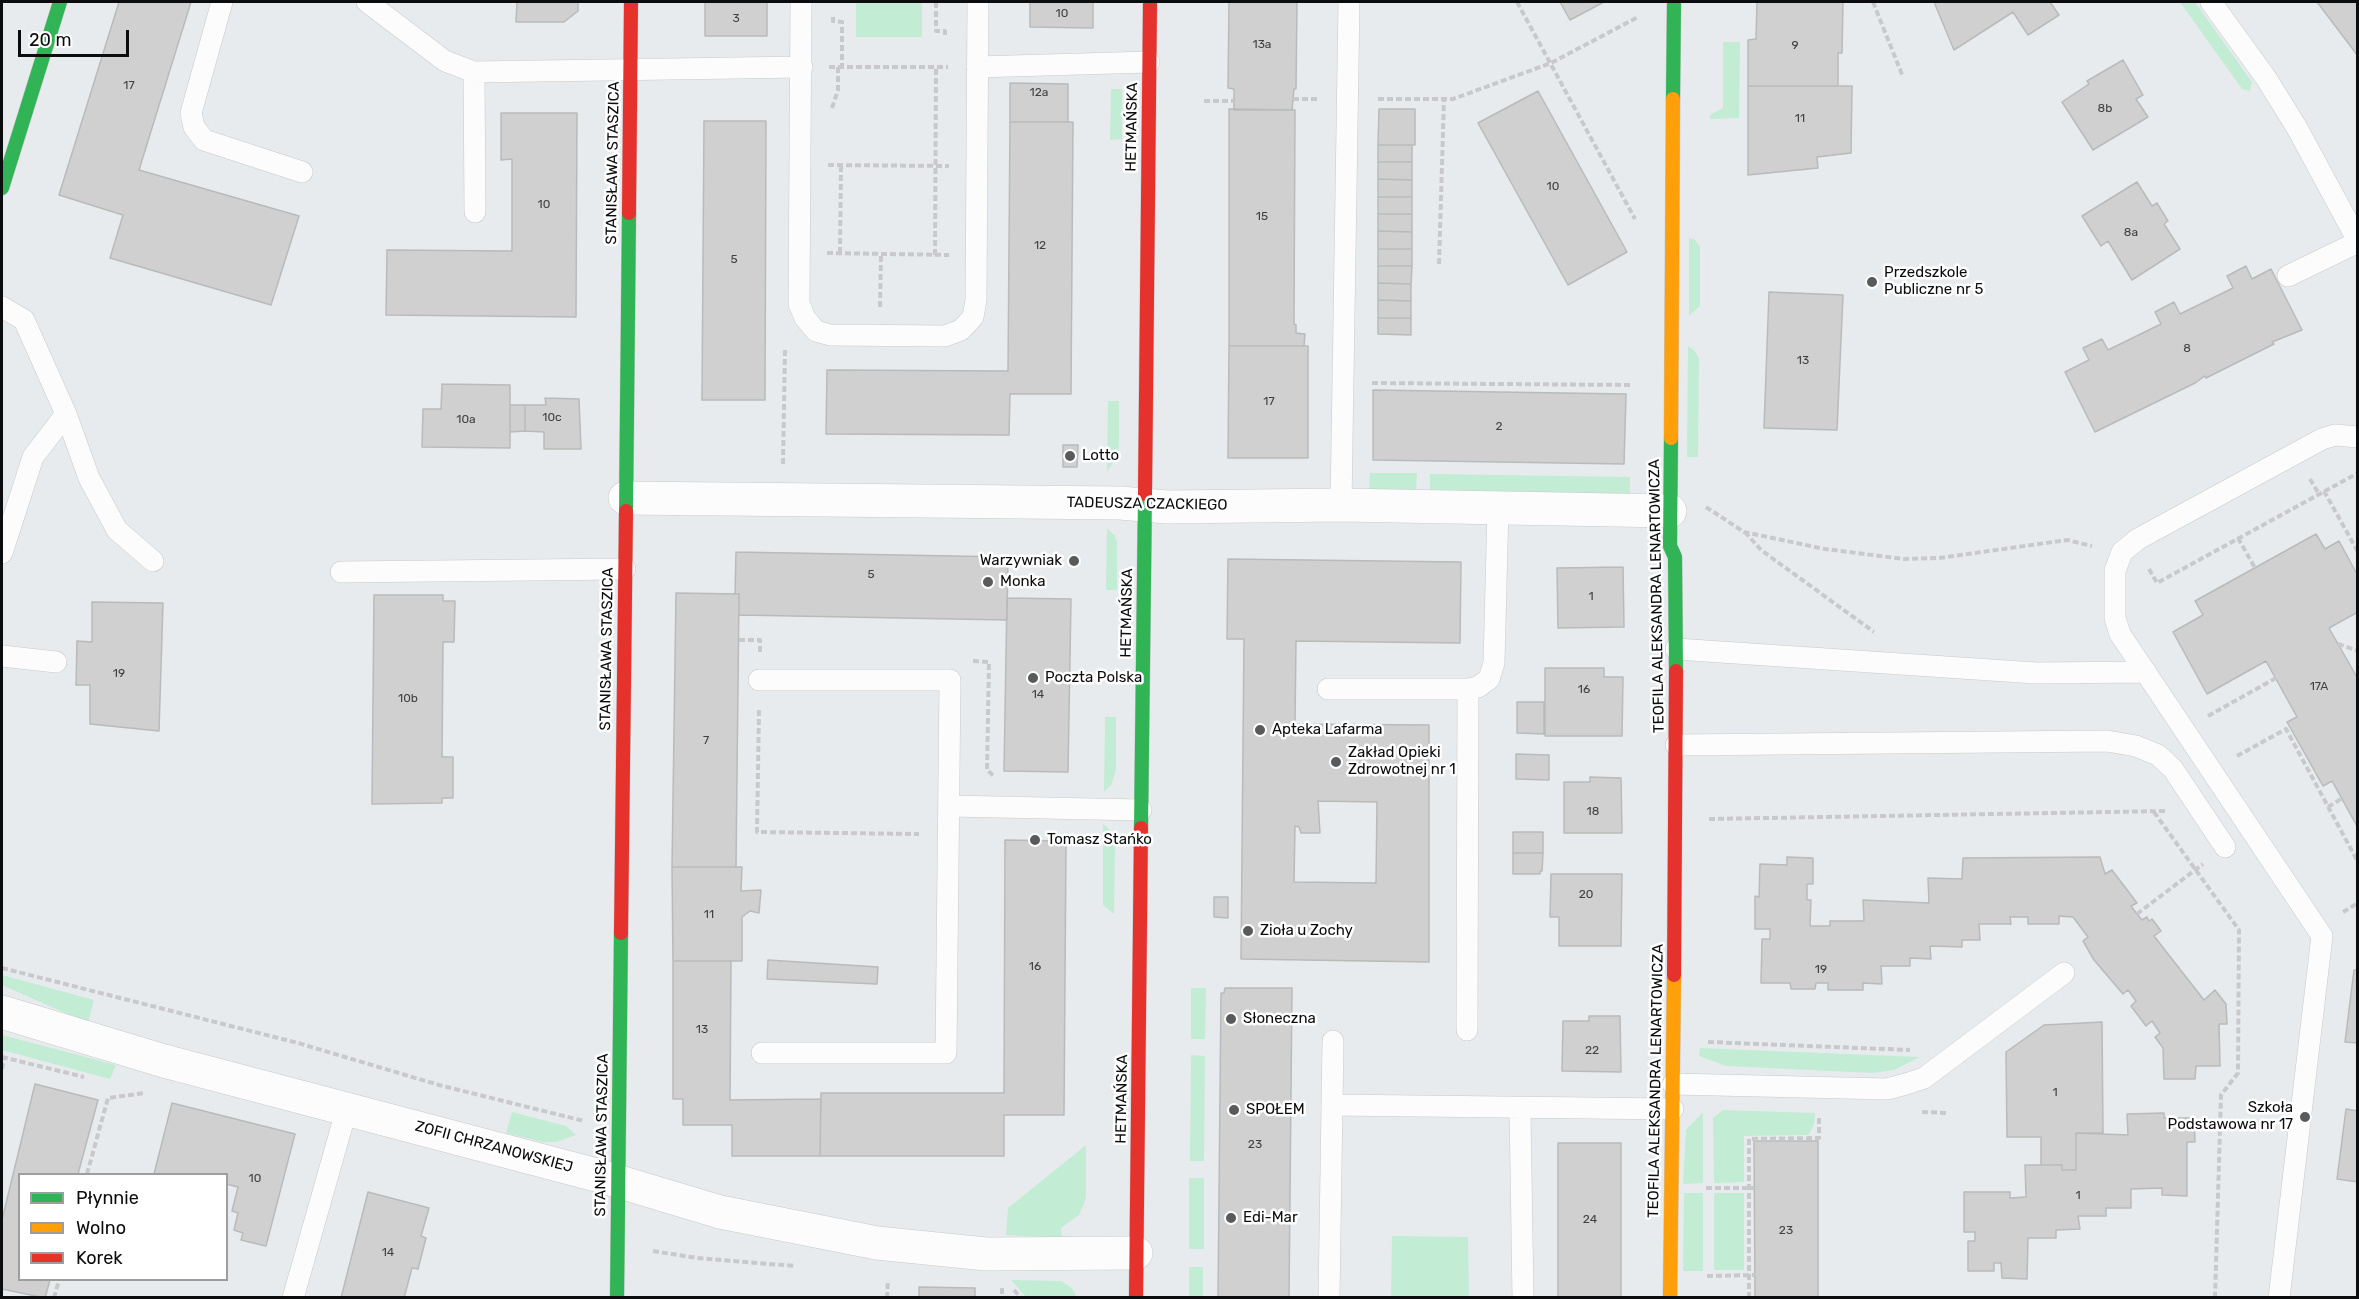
<!DOCTYPE html>
<html>
<head>
<meta charset="utf-8">
<style>
	body { margin:0 }
	#map { position:relative; width:2359px; height:1299px; overflow:hidden; background:#e8ebed; font-family:Rubik,sans-serif }
	canvas { display:block }
	.frame { position:absolute; inset:0; border:3px solid #0b0c0d; pointer-events:none }
	.legend { position:absolute; left:18px; top:1173px; width:210px; height:108px; box-sizing:border-box; background:#fff; border:2px solid #9d9e9e; margin:0; padding:8px 10px; list-style:none; font-size:18px; color:#0b0c0d }
	.legend li { display:flex; align-items:center; gap:12px; height:30px }
	.legend b { width:30px; border:2px solid #9d9e9e }
	.scale { position:absolute; left:18px; top:30px; width:111px; height:27px; box-sizing:border-box; border:3px solid #0b0c0d; border-top:0; padding-left:8px; font-size:18px; line-height:21px; white-space:nowrap; color:#0b0c0d; -webkit-text-stroke:4px #fff; paint-order:stroke }
</style>
</head>
<body>
<div id="map">
<canvas width="2359" height="1299"></canvas>
<div class="frame"></div>
<ul class="legend">
<li><b style="height:8px;background:#30b455"></b>Płynnie</li>
<li><b style="height:8px;background:#ff9f0a"></b>Wolno</li>
<li><b style="height:8px;background:#e5322d"></b>Korek</li>
</ul>
<div class="scale">20 m</div>
</div>
<script>
const ctx = document.querySelector('canvas').getContext('2d');
ctx.lineJoin = 'round';
function paint(path, color) {
  ctx.fillStyle = color;
  ctx.fill(path, 'evenodd');
}
function shape(rows) {
  const path = new Path2D();
  for (const r of rows) {
    path.moveTo(r[0], r[1]);
    for (let i = 2; i < r.length; i += 2) path.lineTo(r[i], r[i + 1]);
  }
  return path;
}
function stroke(path, color, width, dash) {
  ctx.strokeStyle = color;
  ctx.lineWidth = width;
  ctx.lineCap = dash ? 'butt' : 'round';
  ctx.setLineDash(dash || []);
  ctx.stroke(path);
}
function write(font, color, halo, rows, align = 'center') {
  ctx.font = font + ' Rubik,sans-serif';
  ctx.lineWidth = 5;
  ctx.setLineDash([]);
  ctx.textBaseline = 'middle';
  ctx.strokeStyle = halo;
  ctx.fillStyle = color;
  for (const [text, x, y, turn = 0] of rows) {
    ctx.save();
    ctx.translate(x, y);
    ctx.rotate((+turn || 0) * Math.PI / 180);
    ctx.textAlign = isNaN(turn) ? turn : align;
    if (halo) ctx.strokeText(text, 0, 0);
    ctx.fillText(text, 0, 0);
    ctx.restore();
  }
}
const green = shape([
	[856,2,922,2,922,37,856,37],
	[2180,2,2195,2,2252,82,2250,91,2242,89],
	[1723,42,1740,42,1739,118,1710,119,1710,115,1723,108],
	[1111,89,1122,89,1122,139,1110,140],
	[1689,238,1694,239,1700,246,1700,306,1689,316],
	[1688,346,1694,350,1699,358,1698,457,1687,457],
	[1108,401,1119,401,1119,441,1118,455,1107,472],
	[1370,473,1417,473,1416,491,1369,491],
	[1430,474,1630,477,1630,495,1430,492],
	[1107,528,1115,536,1117,542,1117,590,1106,590],
	[1105,717,1116,717,1116,770,1111,785,1104,792],
	[1103,824,1110,830,1115,848,1114,914,1103,905],
	[2,975,94,1000,88,1023,2,985],
	[1191,988,1206,988,1205,1039,1191,1039],
	[2,1035,116,1065,110,1079,2,1050],
	[1700,1048,1920,1057,1894,1070,1874,1073,1726,1066,1699,1056],
	[1191,1055,1205,1056,1204,1161,1190,1161],
	[1723,1110,1815,1113,1814,1124,1809,1135,1744,1136,1744,1182,1714,1183,1713,1118],
	[512,1112,566,1126,576,1135,556,1142,543,1142,506,1133],
	[1703,1112,1703,1183,1683,1184,1686,1130],
	[1086,1145,1086,1198,1079,1215,1061,1228,1062,1238,1006,1235,1008,1208],
	[1189,1178,1204,1178,1204,1249,1189,1249],
	[1684,1193,1703,1193,1703,1271,1683,1271],
	[1714,1193,1744,1193,1744,1270,1714,1270],
	[1392,1236,1468,1237,1469,1297,1391,1297],
	[1189,1267,1203,1267,1203,1297,1189,1297],
	[1011,1280,1061,1281,1072,1288,1077,1297,1026,1297]
]);
const building = shape([
	[119,2,191,2,139,170,299,216,271,305,110,258,123,215,59,195,119,2],
	[517,2,578,2,578,11,564,22,516,22,517,2],
	[705,2,767,2,767,36,705,36,705,2],
	[1030,2,1093,2,1093,28,1030,27,1030,2],
	[1229,2,1297,2,1296,89,1294,89,1292,110,1234,110,1234,89,1228,88,1229,2],
	[1560,2,1604,2,1570,20,1560,2],
	[1757,2,1843,2,1842,53,1838,53,1838,86,1748,86,1748,40,1756,39,1757,2],
	[1934,2,2050,2,2059,15,2028,35,2013,12,1954,50,1934,2],
	[2317,2,2358,2,2358,56,2317,2],
	[2123,60,2143,95,2136,99,2148,117,2093,150,2062,102,2089,84,2087,81,2123,60],
	[1010,83,1068,84,1068,122,1010,122,1010,83],
	[1748,86,1852,86,1851,153,1817,157,1818,168,1748,175,1748,86],
	[1538,91,1627,252,1568,285,1478,123,1538,91],
	[1229,109,1295,110,1294,324,1296,325,1296,333,1305,334,1304,346,1229,346,1229,109],
	[1379,109,1415,109,1415,145,1378,145,1379,109],
	[501,113,577,113,576,317,386,315,387,250,512,251,512,159,501,160,501,113],
	[704,121,766,121,765,400,702,400,704,121],
	[1010,122,1073,122,1071,394,1010,394,1009,435,826,434,827,370,1008,371,1010,122],
	[1378,145,1412,145,1412,162,1378,162,1378,145],
	[1378,162,1412,162,1412,180,1378,179,1378,162],
	[1378,179,1412,180,1412,197,1378,197,1378,179],
	[2137,182,2152,206,2157,203,2168,221,2164,224,2180,249,2132,280,2108,241,2101,246,2082,216,2137,182],
	[1378,197,1412,197,1412,214,1378,214,1378,197],
	[1378,214,1412,214,1412,232,1378,231,1378,214],
	[1378,231,1412,232,1412,249,1378,249,1378,231],
	[1378,249,1412,249,1412,266,1378,266,1378,249],
	[1378,266,1412,266,1411,284,1378,283,1378,266],
	[2246,266,2252,279,2271,269,2302,330,2272,342,2274,344,2206,378,2205,376,2195,383,2095,432,2065,372,2089,360,2083,348,2102,339,2108,350,2161,324,2155,312,2174,302,2180,314,2233,288,2227,276,2246,266],
	[1378,283,1411,284,1411,301,1378,300,1378,283],
	[1769,292,1843,295,1837,430,1764,428,1769,292],
	[1378,300,1411,301,1411,318,1378,318,1378,300],
	[1378,318,1411,318,1411,335,1378,334,1378,318],
	[1229,346,1308,346,1308,458,1228,458,1229,346],
	[442,384,510,385,510,448,422,447,423,409,441,409,442,384],
	[1373,390,1626,394,1624,464,1373,460,1373,390],
	[545,398,579,399,581,449,544,449,544,432,525,431,525,405,546,405,545,398],
	[510,405,525,405,525,431,510,432,510,405],
	[1063,445,1078,445,1077,467,1063,467,1063,445],
	[2316,534,2325,549,2339,541,2358,576,2358,612,2329,628,2358,679,2358,828,2332,781,2323,786,2287,722,2297,717,2266,661,2207,694,2173,632,2203,615,2195,601,2316,534],
	[736,552,1008,557,1007,620,739,615,739,594,735,594,736,552],
	[1228,559,1461,562,1460,643,1296,641,1295,724,1429,725,1429,962,1241,959,1244,639,1227,639,1228,559],
	[1318,801,1377,802,1376,883,1294,882,1295,826,1299,827,1301,833,1320,833,1318,801],
	[1623,567,1624,627,1558,628,1557,568,1623,567],
	[676,593,739,594,736,867,672,867,676,593],
	[374,595,443,595,443,601,455,601,454,642,443,642,442,757,453,757,453,798,442,798,442,803,372,804,374,595],
	[1007,598,1071,599,1068,772,1004,771,1007,598],
	[92,602,163,603,159,731,90,724,90,685,76,685,77,641,92,642,92,602],
	[1545,668,1604,668,1604,677,1623,677,1622,736,1545,736,1545,668],
	[1517,702,1544,702,1544,734,1517,733,1517,702],
	[1516,754,1549,755,1549,780,1516,779,1516,754],
	[1590,777,1621,778,1622,833,1564,833,1564,782,1590,782,1590,777],
	[1513,832,1543,832,1543,853,1513,853,1513,832],
	[1005,840,1066,841,1064,1115,1004,1115,1004,1156,820,1156,821,1093,1004,1093,1005,840],
	[1513,853,1543,853,1542,871,1540,871,1540,874,1513,874,1513,853],
	[1787,857,1813,858,1813,884,1807,884,1807,900,1811,900,1810,926,1830,926,1830,921,1864,921,1863,900,1929,903,1928,878,1962,879,1963,858,2100,857,2105,874,2112,870,2137,903,2131,906,2137,914,2142,920,2147,917,2149,921,2152,919,2161,931,2154,936,2204,1000,2215,990,2226,1004,2227,1024,2219,1024,2220,1066,2196,1066,2195,1079,2164,1079,2163,1048,2155,1037,2160,1033,2152,1021,2146,1026,2131,1006,2136,1001,2128,990,2123,994,2094,960,2083,941,2088,937,2073,917,2059,916,2059,924,2028,924,2028,917,2010,917,2011,924,1979,924,1980,940,1962,940,1962,947,1930,946,1931,959,1910,958,1910,966,1881,966,1882,984,1863,983,1863,990,1828,990,1828,983,1816,983,1815,989,1791,989,1790,983,1761,983,1762,939,1770,939,1770,929,1755,929,1755,896,1759,897,1760,864,1787,865,1787,857],
	[672,867,742,867,741,891,761,890,759,913,750,911,742,917,742,961,673,961,672,867],
	[1551,874,1622,874,1621,946,1559,946,1559,917,1550,917,1551,874],
	[1214,897,1228,897,1228,918,1214,917,1214,897],
	[768,960,878,967,877,984,767,979,768,960],
	[673,961,731,961,730,1100,821,1099,820,1156,732,1156,732,1125,683,1125,683,1099,673,1099,673,961],
	[2354,970,2358,970,2358,1043,2345,1042,2354,970],
	[1225,988,1292,988,1289,1298,1218,1298,1221,993,1224,993,1225,988],
	[1589,1016,1620,1016,1621,1072,1562,1071,1563,1021,1589,1021,1589,1016],
	[2102,1022,2103,1133,2076,1133,2076,1170,2062,1170,2062,1165,2041,1165,2041,1137,2007,1137,2006,1052,2044,1025,2102,1022],
	[35,1084,98,1100,78,1174,20,1174,20,1280,50,1280,45,1298,2,1289,2,1220,35,1084],
	[172,1103,295,1134,266,1246,241,1240,243,1233,234,1230,238,1213,232,1211,238,1187,226,1184,226,1174,154,1174,172,1103],
	[2346,1109,2358,1111,2358,1182,2337,1179,2346,1109],
	[2164,1113,2164,1118,2194,1118,2195,1142,2187,1142,2187,1196,2162,1195,2162,1188,2131,1189,2131,1208,2106,1208,2106,1216,2078,1216,2080,1229,2056,1230,2056,1238,2028,1238,2027,1279,2002,1278,2001,1263,1994,1263,1994,1271,1968,1271,1968,1241,1975,1241,1975,1232,1964,1232,1964,1192,2010,1192,2010,1198,2026,1197,2025,1165,2062,1165,2062,1170,2076,1170,2076,1133,2128,1135,2127,1114,2164,1113],
	[1754,1141,1818,1141,1818,1298,1755,1298,1754,1141],
	[1558,1143,1621,1143,1621,1298,1558,1298,1558,1143],
	[368,1192,429,1208,421,1236,426,1238,418,1269,412,1268,404,1298,341,1298,368,1192],
	[919,1287,975,1288,975,1298,919,1298,919,1287]
]);
const path = shape([
	[936,2,936,31,945,31,945,35],
	[1517,2,1635,219],
	[1873,2,1903,77],
	[833,17,833,21,842,22,842,67],
	[829,67,948,67],
	[1293,99,1319,99],
	[1378,99,1453,99,1551,63,1638,17],
	[1204,101,1234,101],
	[832,108,838,90,838,67],
	[828,165,949,166],
	[827,253,949,255],
	[840,253,841,165],
	[935,255,936,67],
	[1439,264,1444,99],
	[880,307,881,253],
	[1372,383,1632,385],
	[783,464,785,349],
	[2310,479,2319,494],
	[2324,491,2358,552],
	[1706,507,1744,532,1825,549,1904,559,1939,558,2067,540,2092,546],
	[1745,532,1761,550,1874,632],
	[2238,538,2255,568],
	[2149,569,2157,583,2358,473],
	[739,640,760,640,760,652],
	[2338,644,2358,651],
	[973,661,989,662,987,770,994,776],
	[759,710,757,832,919,834],
	[2208,716,2276,678],
	[2237,756,2286,729,2358,862],
	[2328,807,2341,799],
	[2154,812,2239,930,2238,1073,2221,1095,2215,1298],
	[1709,819,2166,811],
	[2343,912,2358,903],
	[2137,914,2203,864],
	[2,968,298,1043,439,1085,584,1121],
	[1708,1042,1910,1050],
	[2,1057,84,1077],
	[2,1069,4,1058],
	[1922,1112,1948,1113],
	[87,1174,108,1098,145,1093],
	[1706,1188,1754,1188],
	[653,1251,697,1258,795,1266],
	[1707,1276,1755,1275],
	[1002,1288,1002,1298],
	[1014,1290,1021,1298],
	[54,1298,59,1280],
	[887,1298,888,1280],
	[1749,1298,1749,1139,1819,1138,1819,1115]
]);
const lane = shape([
	[222,2,191,113,194,127,204,140,302,172],
	[367,2,445,61,474,72,802,67],
	[801,2,799,304,805,318,816,331,830,335,945,336,961,330,973,317,976,300,978,2],
	[2211,2,2266,78,2297,128,2358,241],
	[977,67,1149,62],
	[474,72,475,212],
	[2288,276,2358,242],
	[2,307,24,320,66,414,33,457,2,553],
	[66,414,89,478,117,530,153,561],
	[1341,505,1349,2],
	[341,572,625,569],
	[1676,649,2036,673,2146,672],
	[2,656,56,662],
	[759,680,950,680,946,1053,762,1053],
	[1328,689,1468,689,1478,687,1489,679,1494,663,1498,508],
	[1676,745,2107,741,2136,746,2158,755,2173,769,2225,847],
	[949,806,1141,810],
	[1467,1030,1468,689],
	[1673,1084,1887,1089,1906,1084,1924,1078,2064,973],
	[1332,1105,1673,1109],
	[1520,1108,1523,1298],
	[293,1298,347,1108],
	[1329,1298,1333,1041],
	[2279,1298,2322,936,2120,634,2115,618,2115,571,2122,552,2138,539,2322,439,2335,435,2358,437]
]);
const street = shape([
	[625,498,1120,503,1167,507,1341,505,1670,511],
	[2,1012,164,1061,600,1176,720,1212,877,1243,986,1254,1136,1253]
]);
const fast = shape([
	[1673,99,1674,2],
	[2,188,60,2],
	[1671,438,1670,546,1675,557,1676,671],
	[626,511,629,213],
	[1141,828,1145,494],
	[617,1298,621,933]
]);
const slow = shape([
	[1671,438,1673,99],
	[1670,1298,1674,975]
]);
const jam = shape([
	[629,213,631,2],
	[1145,494,1150,2],
	[621,933,626,511],
	[1674,975,1676,671],
	[1136,1298,1141,828]
]);
const markers = [
	[1872,282,6,"#585a5b"],
	[1070,456,6,"#585a5b"],
	[1074,561,6,"#585a5b"],
	[988,582,6,"#585a5b"],
	[1033,678,6,"#585a5b"],
	[1260,730,6,"#585a5b"],
	[1336,762,6,"#585a5b"],
	[1035,840,6,"#585a5b"],
	[1248,931,6,"#585a5b"],
	[1231,1019,6,"#585a5b"],
	[1234,1110,6,"#585a5b"],
	[2305,1117,6,"#585a5b"],
	[1231,1218,6,"#585a5b"]
];
const numberNames = [
	["10",1062,14],
	["3",736,19],
	["13a",1262,45],
	["9",1795,46],
	["17",129,86],
	["12a",1039,93],
	["8b",2105,109],
	["11",1800,119],
	["10",1553,187],
	["10",544,205],
	["15",1262,217],
	["8a",2131,233],
	["12",1040,246],
	["5",734,260],
	["8",2187,349],
	["13",1803,361],
	["17",1269,402],
	["10c",552,418],
	["10a",466,420],
	["2",1499,427],
	["5",871,575],
	["1",1591,597],
	["19",119,674],
	["17A",2319,687],
	["16",1584,690],
	["14",1038,695],
	["10b",408,699],
	["7",706,741],
	["18",1593,812],
	["20",1586,895],
	["11",709,915],
	["16",1035,967],
	["19",1821,970],
	["13",702,1030],
	["22",1592,1051],
	["1",2055,1093],
	["23",1255,1145],
	["10",255,1179],
	["1",2078,1196],
	["24",1590,1220],
	["23",1786,1231],
	["14",388,1253]
];
const streetNames = [
	["HETMAŃSKA",1132,127,-89],
	["STANISŁAWA STASZICA",613,163,-89],
	["TADEUSZA CZACKIEGO",1147,504,1],
	["TEOFILA ALEKSANDRA LENARTOWICZA",1657,596,-91],
	["HETMAŃSKA",1127,613,-89],
	["STANISŁAWA STASZICA",607,649,-89],
	["TEOFILA ALEKSANDRA LENARTOWICZA",1656,1081,-89],
	["HETMAŃSKA",1122,1099,-89],
	["STANISŁAWA STASZICA",602,1135,-89],
	["ZOFII CHRZANOWSKIEJ",494,1147,15]
];
const poiNames = [
	["Przedszkole",1884,273],
	["Publiczne nr 5",1884,290],
	["Lotto",1082,456],
	["Warzywniak",1062,561,"right"],
	["Monka",1000,582],
	["Poczta Polska",1045,678],
	["Apteka Lafarma",1272,730],
	["Zakład Opieki",1348,753],
	["Zdrowotnej nr 1",1348,770],
	["Tomasz Stańko",1047,840],
	["Zioła u Zochy",1260,931],
	["Słoneczna",1243,1019],
	["Szkoła",2293,1108,"right"],
	["Podstawowa nr 17",2293,1125,"right"],
	["SPOŁEM",1246,1110],
	["Edi-Mar",1243,1218]
];
paint(green, '#c3ecd4');
paint(building, '#d0d0d1');
stroke(building, '#b9baba', 1.5);
stroke(lane, '#c7c9ca', 22);
stroke(street, '#c7c9ca', 34);
stroke(fast, '#c7c9ca', 15);
stroke(slow, '#c7c9ca', 15);
stroke(jam, '#c7c9ca', 15);
stroke(path, '#c9c9cb', 4, [6, 3]);
stroke(lane, '#fcfcfc', 21);
stroke(street, '#fcfcfc', 33);
stroke(fast, '#30b455', 14);
stroke(slow, '#ff9f0a', 14);
stroke(jam, '#e5322d', 14);
for (const [x, y, r, color] of markers) {
  const dot = new Path2D();
  dot.arc(x, y, r, 0, 2 * Math.PI);
  ctx.fillStyle = color;
  ctx.fill(dot);
  stroke(dot, '#fff', 2);
}
write('12px', '#404041', null, numberNames);
write('15px', '#0b0c0d', '#fff', streetNames);
write('15px', '#0b0c0d', '#fff', poiNames, 'left');
</script>
</body>
</html>
